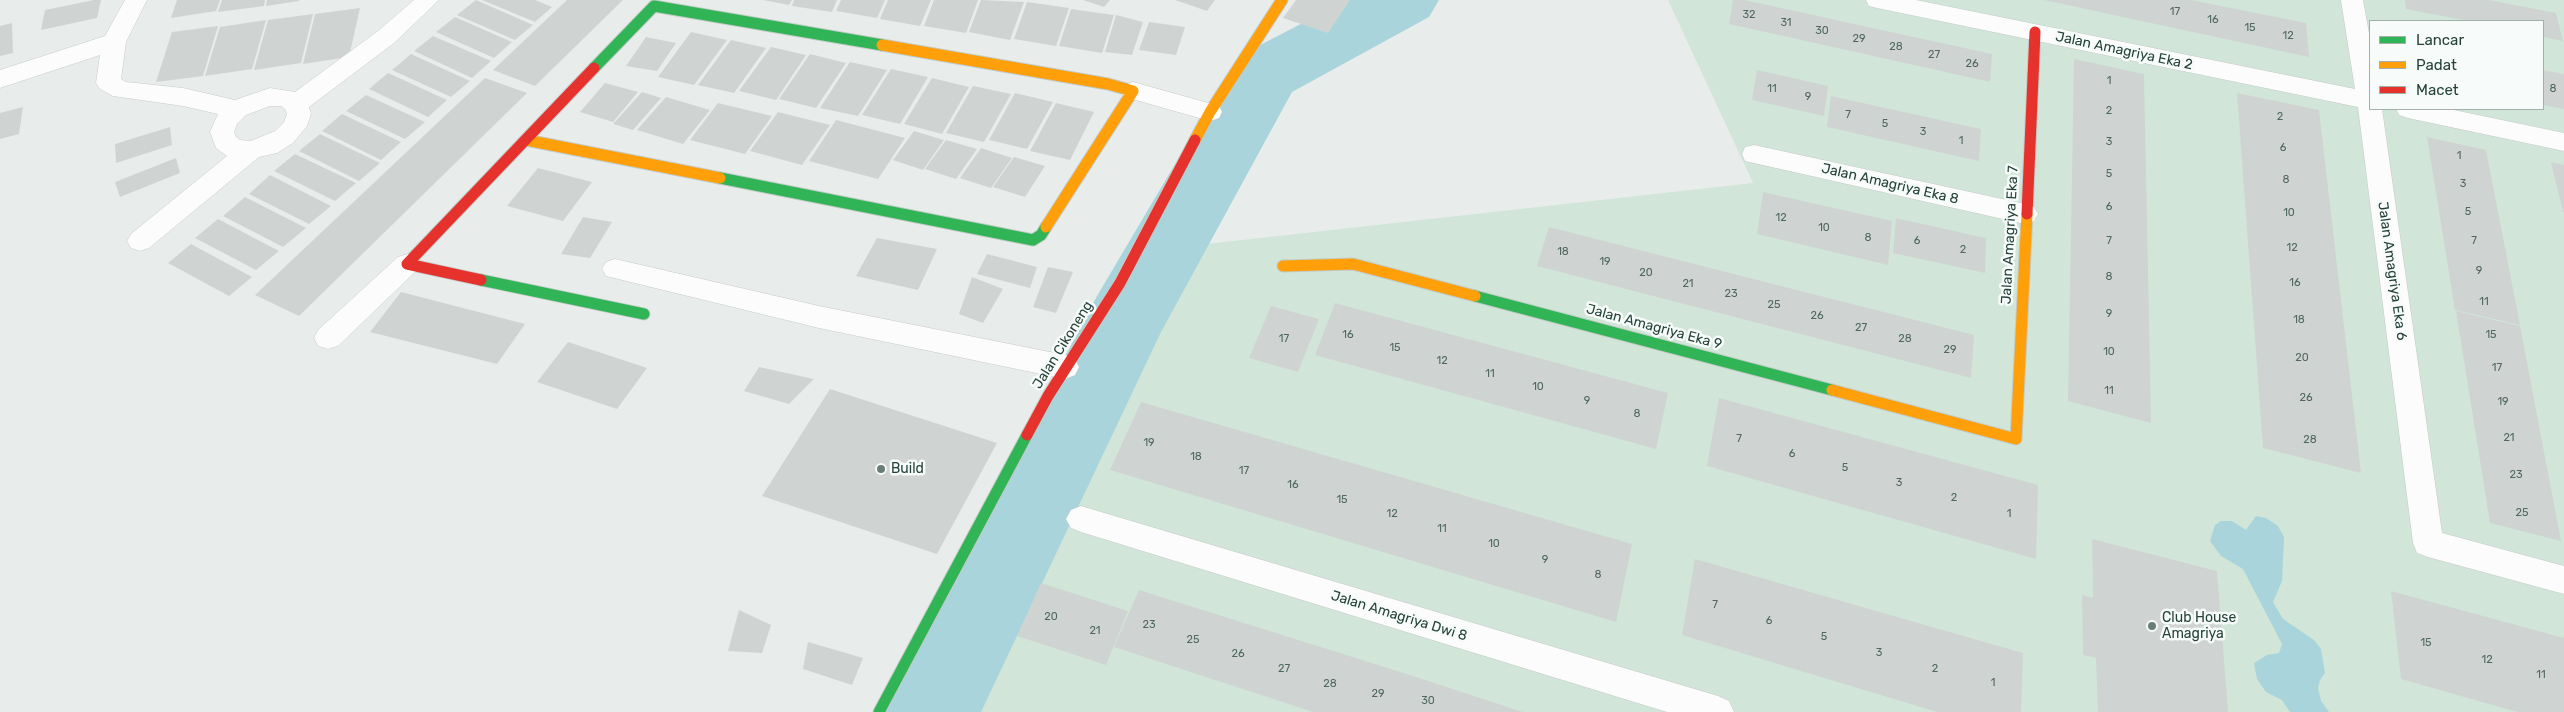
<!DOCTYPE html>
<html>
<head>
<meta charset="utf-8">
<style>
	body { margin:0 }
	#map { position:relative; width:2564px; height:712px; overflow:hidden; background:#e8edeb; font-family:Rubik,sans-serif }
	canvas { display:block }
	.legend { position:absolute; left:2369px; top:20px; width:175px; height:90px; box-sizing:border-box; background:#f7fbf9; border:1px solid #a3b1ad; margin:0; padding:6px 9px; list-style:none; font-size:15px; color:#24423a }
	.legend li { display:flex; align-items:center; gap:10px; height:25px }
	.legend b { width:25px; border:1px solid #a3b1ad }
</style>
</head>
<body>
<div id="map">
<canvas width="2564" height="712"></canvas>
<ul class="legend">
<li><b style="height:6px;background:#30b455"></b>Lancar</li>
<li><b style="height:6px;background:#ff9f0a"></b>Padat</li>
<li><b style="height:6px;background:#e5322d"></b>Macet</li>
</ul>
</div>
<script>
const ctx = document.querySelector('canvas').getContext('2d');
ctx.lineJoin = 'round';
function paint(path, color) {
  ctx.fillStyle = color;
  ctx.fill(path, 'evenodd');
}
function shape(rows) {
  const path = new Path2D();
  for (const r of rows) {
    path.moveTo(r[0], r[1]);
    for (let i = 2; i < r.length; i += 2) path.lineTo(r[i], r[i + 1]);
  }
  return path;
}
function stroke(path, color, width, dash) {
  ctx.strokeStyle = color;
  ctx.lineWidth = width;
  ctx.lineCap = dash ? 'butt' : 'round';
  ctx.setLineDash(dash || []);
  ctx.stroke(path);
}
function write(font, color, halo, rows, align = 'center') {
  ctx.font = font + ' Rubik,sans-serif';
  ctx.lineWidth = 5;
  ctx.setLineDash([]);
  ctx.textBaseline = 'middle';
  ctx.strokeStyle = halo;
  ctx.fillStyle = color;
  for (const [text, x, y, turn = 0] of rows) {
    ctx.save();
    ctx.translate(x, y);
    ctx.rotate((+turn || 0) * Math.PI / 180);
    ctx.textAlign = isNaN(turn) ? turn : align;
    if (halo) ctx.strokeText(text, 0, 0);
    ctx.fillText(text, 0, 0);
    ctx.restore();
  }
}
const green = shape([
	[1668,0,2564,0,2564,712,955,712,1126,377,1188,246,1753,183],
	[2370,21,2543,21,2543,109,2370,109]
]);
const water = shape([
	[2256,516,2266,518,2278,526,2284,537,2282,581,2273,602,2283,619,2314,640,2321,649,2325,673,2320,680,2318,688,2321,701,2329,712,2290,712,2282,700,2266,692,2257,679,2254,663,2267,655,2279,653,2282,644,2243,569,2221,556,2210,541,2215,525,2221,521,2232,521,2246,530]
]);
const river = shape([
	[1347,0,1439,0,1429,17,1292,92,1161,332,981,712,881,712,895,678,1097,296,1239,56,1347,0]
]);
const building = shape([
	[94,0,101,0,97,18,41,30,45,10],
	[177,0,220,0,216,11,171,18],
	[222,0,265,0,264,6,218,12],
	[267,0,299,0,299,1,266,6],
	[476,0,533,25,515,40,457,15],
	[482,0,535,0,552,7,535,22],
	[567,0,623,0,535,86,493,70],
	[763,0,792,0,789,5],
	[794,0,837,0,832,12,792,6],
	[841,0,885,0,877,18,836,11],
	[888,0,931,0,920,26,880,19],
	[934,0,978,0,966,33,924,26],
	[981,0,1024,2,1010,40,969,32],
	[1083,0,1110,0,1104,7],
	[1175,0,1215,0,1207,11],
	[1296,0,1350,0,1328,33,1283,18],
	[1733,0,1744,0,1992,54,1990,82,1729,24],
	[2044,0,2191,0,2306,23,2309,57],
	[2405,0,2489,0,2556,13,2563,41,2543,37,2543,21,2468,21,2406,9],
	[1027,2,1069,8,1056,46,1014,39],
	[360,8,349,57,303,64,315,14],
	[1071,9,1114,15,1102,53,1059,46],
	[313,14,301,63,254,70,268,20],
	[1116,15,1143,22,1132,55,1105,52],
	[455,17,512,42,494,58,436,32],
	[266,20,252,69,205,76,220,27],
	[1149,22,1185,27,1176,55,1139,50],
	[12,23,13,53,0,56,0,26],
	[218,26,203,76,156,82,172,32],
	[691,32,727,40,694,85,658,77],
	[433,36,491,61,472,78,414,51],
	[646,37,676,43,657,71,626,66],
	[731,40,766,48,734,93,698,85],
	[771,47,806,55,776,100,739,91],
	[411,54,470,81,451,97,392,70],
	[810,54,846,63,816,108,779,99],
	[2074,59,2144,74,2151,423,2068,401],
	[850,62,887,70,858,116,820,108],
	[891,69,928,77,900,124,862,115],
	[1757,70,1828,86,1824,116,1752,100],
	[2543,70,2564,74,2564,109,2543,105],
	[388,73,447,100,428,117,369,89],
	[485,78,527,93,299,316,255,295],
	[932,78,969,87,942,134,904,124],
	[605,83,638,92,613,122,580,112],
	[973,86,1011,94,984,142,946,133],
	[642,92,661,98,633,130,613,124],
	[1015,93,1053,102,1027,149,989,140],
	[2237,93,2319,110,2361,473,2263,448],
	[366,95,425,122,405,139,346,111],
	[1831,96,1981,129,1979,161,1827,127],
	[666,97,710,110,683,144,637,130],
	[718,103,772,116,745,154,690,140],
	[1056,103,1094,112,1070,160,1030,151],
	[23,107,19,134,0,139,0,113],
	[778,112,830,125,802,165,750,151],
	[342,114,401,142,381,160,322,131],
	[836,120,905,138,878,179,809,161],
	[170,127,172,145,116,163,115,144],
	[914,131,944,140,923,170,893,160],
	[320,134,380,163,359,181,299,151],
	[2427,137,2486,150,2520,325,2455,310],
	[946,140,977,149,956,179,925,169],
	[981,148,1012,158,991,188,960,178],
	[295,154,356,183,335,201,274,171],
	[1014,157,1045,166,1025,197,993,187],
	[176,158,180,173,120,197,115,182],
	[2551,162,2564,165,2564,212,2563,212],
	[538,168,592,182,563,221,507,206],
	[270,175,331,206,309,224,249,194],
	[1763,192,1892,221,1888,265,1757,234],
	[245,197,306,228,283,247,223,216],
	[583,217,612,222,590,258,561,254],
	[1896,218,1986,238,1985,273,1893,253],
	[218,219,279,251,256,270,195,238],
	[1549,227,1974,335,1971,378,1537,266],
	[877,238,937,249,918,290,856,276],
	[191,244,252,277,229,296,168,263],
	[987,254,1037,267,1030,288,977,274],
	[1048,267,1073,272,1056,313,1033,307],
	[972,277,1003,289,983,323,959,314],
	[401,292,525,324,497,364,370,332],
	[1335,303,1668,393,1656,449,1315,355],
	[1271,306,1319,319,1298,372,1249,358],
	[2456,311,2520,326,2561,541,2490,523],
	[568,342,647,368,617,409,537,382],
	[759,367,814,379,789,404,744,391],
	[830,389,997,443,937,554,762,496],
	[1719,398,2038,485,2036,559,1707,466],
	[1141,402,1632,544,1616,622,1110,470],
	[2092,539,2217,571,2228,712,2098,712,2096,658,2083,655,2082,595,2093,598],
	[1695,559,2023,653,2021,712,1937,712,1682,635],
	[1041,583,1128,611,1106,665,1017,636],
	[1139,590,1410,675,1523,712,1313,712,1114,647],
	[2391,591,2564,638,2564,712,2517,712,2401,679],
	[739,610,771,625,762,653,728,651],
	[808,642,863,658,852,685,803,669]
]);
const street = shape([
	[125,0,147,0,126,42,121,79,126,82,183,88,235,100,270,88,295,92,378,31,414,0,439,0,394,43,309,107,311,114,307,126,293,143,277,153,259,157,149,248,140,251,131,248,127,241,131,234,227,156,216,148,210,132,218,114,183,106,113,96,100,89,96,83,100,55,0,88,0,70,105,36,125,0],
	[270,106,281,106,285,109,287,114,284,122,275,131,251,141,240,140,236,137,234,132,237,124,246,115,270,106],
	[1866,0,1916,0,2355,89,2341,0,2363,0,2370,39,2370,109,2382,109,2442,533,2564,566,2564,594,2428,557,2417,553,2413,543,2358,107,1877,8,1869,6,1866,0],
	[1133,82,1219,106,1222,112,1219,118,1210,121,1125,97,1121,91,1125,85,1133,82],
	[2396,109,2449,109,2564,133,2564,151,2408,118,2399,115,2396,109],
	[1754,145,2025,204,2034,207,2038,214,2034,221,2025,224,1745,161,1742,154,1745,147,1754,145],
	[407,254,416,257,420,264,416,271,338,346,328,349,318,346,314,338,318,330,398,257,407,254],
	[615,259,819,306,1065,355,1075,359,1079,367,1075,375,1065,379,819,328,606,276,602,269,606,262,615,259],
	[1081,506,1718,696,1729,701,1734,712,1667,712,1081,532,1071,528,1066,519,1071,510,1081,506]
]);
const fast = shape([
	[594,68,654,6,882,45],
	[720,178,1033,240,1041,235,1046,227],
	[481,280,644,314],
	[1475,296,1832,390],
	[879,712,1027,435]
]);
const slow = shape([
	[882,45,1108,84,1133,91,1046,227],
	[526,140,720,178],
	[1195,140,1210,112,1282,0],
	[1283,266,1353,264,1475,296],
	[1832,390,2016,439,2027,214]
]);
const jam = shape([
	[2027,214,2035,32],
	[481,280,407,264,594,68],
	[1027,435,1048,396,1120,283,1195,140]
]);
const markers = [
	[881,469,5,"#697e78"],
	[2152,626,5,"#697e78"]
];
const numberNames = [
	["17",2175,12],
	["32",1749,15],
	["16",2213,20],
	["31",1786,23],
	["15",2250,28],
	["30",1822,31],
	["12",2288,36],
	["29",1859,39],
	["28",1896,47],
	["27",1934,55],
	["26",1972,64],
	["1",2109,81],
	["11",1772,89],
	["8",2553,89],
	["9",1808,97],
	["2",2109,111],
	["7",1848,115],
	["2",2280,117],
	["5",1885,124],
	["3",1923,132],
	["1",1961,141],
	["3",2109,142],
	["6",2283,148],
	["1",2459,156],
	["5",2109,174],
	["8",2286,180],
	["3",2463,184],
	["6",2109,207],
	["5",2468,212],
	["10",2289,213],
	["12",1781,218],
	["10",1824,228],
	["8",1868,238],
	["6",1917,241],
	["7",2109,241],
	["7",2474,241],
	["12",2292,248],
	["2",1963,250],
	["18",1563,252],
	["19",1605,262],
	["9",2479,271],
	["20",1646,273],
	["8",2109,277],
	["16",2295,283],
	["21",1688,284],
	["23",1731,294],
	["11",2484,302],
	["25",1774,305],
	["9",2109,314],
	["26",1817,316],
	["18",2299,320],
	["27",1861,328],
	["16",1348,335],
	["15",2491,335],
	["17",1284,339],
	["28",1905,339],
	["15",1395,348],
	["29",1950,350],
	["10",2109,352],
	["20",2302,358],
	["12",1442,361],
	["17",2497,368],
	["11",1490,374],
	["10",1538,387],
	["11",2109,391],
	["26",2306,398],
	["9",1587,401],
	["19",2503,402],
	["8",1637,414],
	["21",2509,438],
	["7",1739,439],
	["28",2310,440],
	["19",1149,443],
	["6",1792,454],
	["18",1196,457],
	["5",1845,468],
	["17",1244,471],
	["23",2516,475],
	["3",1899,483],
	["16",1293,485],
	["2",1954,498],
	["15",1342,500],
	["25",2522,513],
	["12",1392,514],
	["1",2009,514],
	["11",1442,529],
	["10",1494,544],
	["9",1545,560],
	["8",1598,575],
	["7",1715,605],
	["20",1051,617],
	["6",1769,621],
	["23",1149,625],
	["21",1095,631],
	["5",1824,637],
	["25",1193,640],
	["15",2426,643],
	["3",1879,653],
	["26",1238,654],
	["12",2487,660],
	["27",1284,669],
	["2",1935,669],
	["11",2541,675],
	["1",1993,683],
	["28",1330,684],
	["29",1378,694],
	["30",1428,701]
];
const streetNames = [
	["Jalan Amagriya Eka 2",2124,51,12],
	["Jalan Amagriya Eka 8",1890,184,13],
	["Jalan Amagriya Eka 7",2010,235,-87],
	["Jalan Amagriya Eka 6",2392,271,82],
	["Jalan Amagriya Eka 9",1654,327,15],
	["Jalan Cikoneng",1063,345,-58],
	["Jalan Amagriya Dwi 8",1399,616,17]
];
const poiNames = [
	["Build",891,469],
	["Club House",2162,618],
	["Amagriya",2162,634]
];
paint(green, '#d1e6d8');
paint(water, '#a9d4db');
paint(river, '#a9d4db');
paint(building, '#cfd4d2');
stroke(street, '#c5cac8', 1);
stroke(fast, '#c3cbc8', 13);
stroke(slow, '#c3cbc8', 13);
stroke(jam, '#c3cbc8', 13);
paint(street, '#fcfcfc');
stroke(fast, '#30b455', 11);
stroke(slow, '#ff9f0a', 11);
stroke(jam, '#e5322d', 11);
for (const [x, y, r, color] of markers) {
  const dot = new Path2D();
  dot.arc(x, y, r, 0, 2 * Math.PI);
  ctx.fillStyle = color;
  ctx.fill(dot);
  stroke(dot, '#f7fbf9', 2);
}
write('11px', '#506761', null, numberNames);
write('14px', '#24423a', '#f7fbf9', streetNames);
write('14px', '#24423a', '#f7fbf9', poiNames, 'left');
</script>
</body>
</html>
